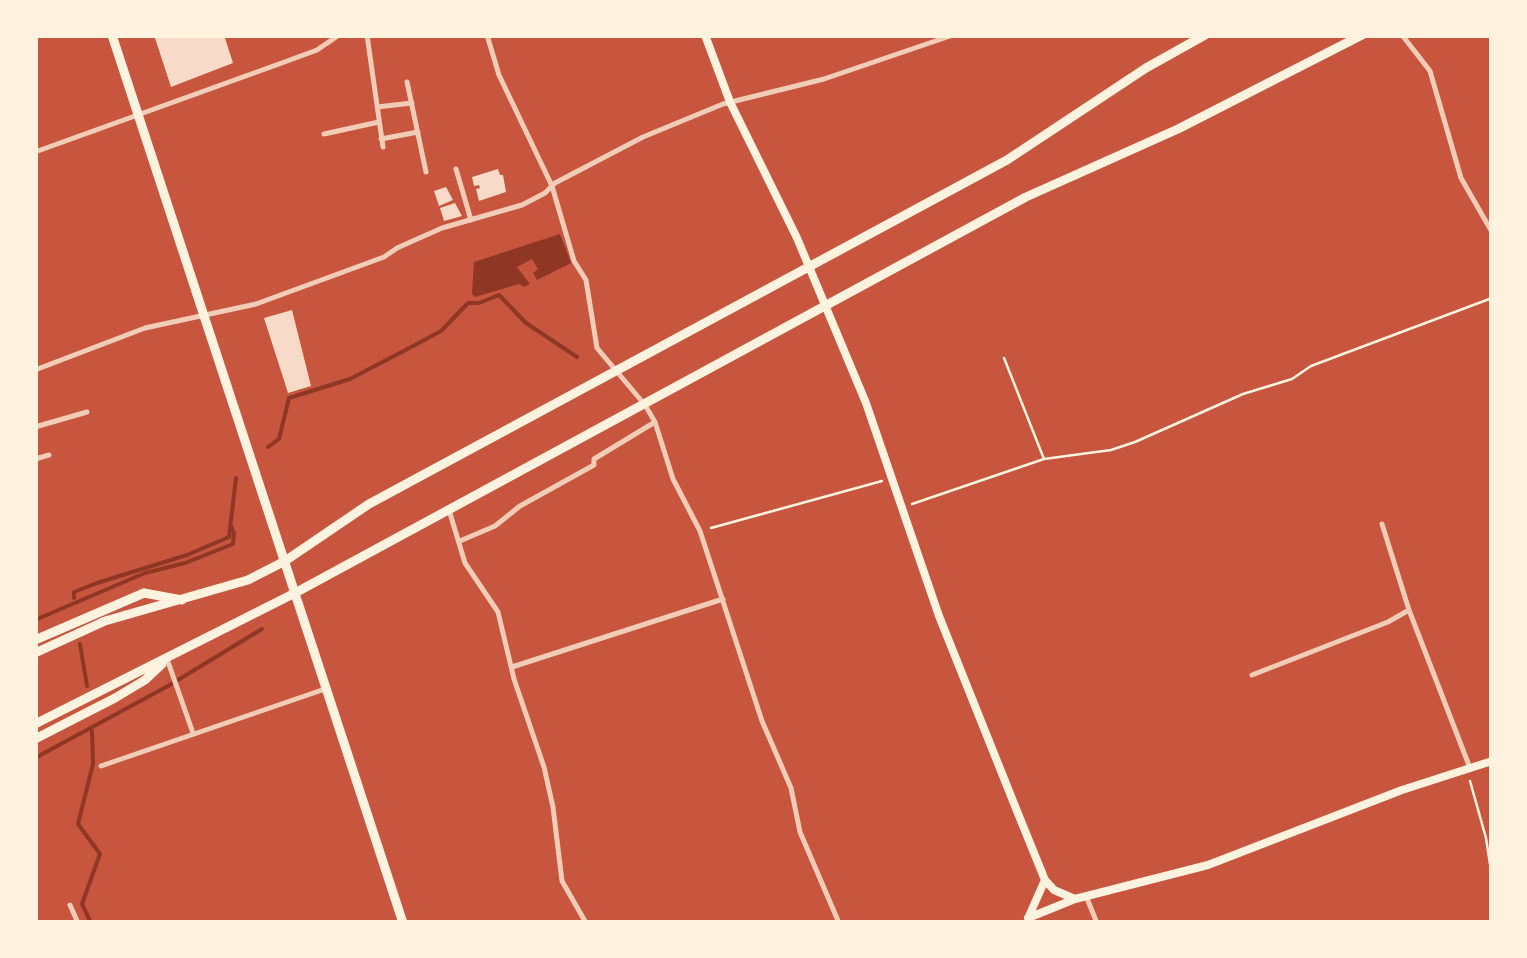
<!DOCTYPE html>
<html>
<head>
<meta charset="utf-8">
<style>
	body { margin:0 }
	#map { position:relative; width:1527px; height:958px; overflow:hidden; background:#c8553d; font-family:"Noto Sans",sans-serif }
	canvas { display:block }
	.frame { position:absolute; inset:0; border:38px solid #fff3e0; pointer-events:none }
</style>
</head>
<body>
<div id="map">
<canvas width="1527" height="958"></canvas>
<div class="frame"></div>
</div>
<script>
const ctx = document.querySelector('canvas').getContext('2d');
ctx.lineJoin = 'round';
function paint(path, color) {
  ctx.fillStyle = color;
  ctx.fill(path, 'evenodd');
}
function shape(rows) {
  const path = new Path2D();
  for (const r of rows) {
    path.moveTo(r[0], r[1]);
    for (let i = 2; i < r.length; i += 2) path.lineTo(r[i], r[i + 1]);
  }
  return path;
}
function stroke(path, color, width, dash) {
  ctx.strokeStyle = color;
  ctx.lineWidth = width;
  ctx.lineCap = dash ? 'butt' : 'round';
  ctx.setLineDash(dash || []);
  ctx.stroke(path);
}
const water = shape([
	[560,234,571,263,537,280,533,273,538,269,532,259,517,267,530,284,524,287,519,284,475,297,472,294,474,262]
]);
const stream = shape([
	[268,447,279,439,289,398,350,379,415,345,441,331,468,303,479,303,499,295,526,323,577,357],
	[74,598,74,592,97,583,187,555,229,537,236,478],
	[35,620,145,573,185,563,233,544,234,533,230,524],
	[80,644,87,686],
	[35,758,168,686,262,629],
	[91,923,82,904,100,854,78,824,93,764,92,731]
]);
const building = shape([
	[154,35,224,35,233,63,171,87],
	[498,169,500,175,503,175,506,192,479,201,476,189,480,188,479,185,474,186,472,177],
	[446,187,453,200,439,206,434,191],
	[455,203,462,216,444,221,440,208],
	[292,310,311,386,288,393,264,318]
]);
const path = shape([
	[1004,358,1044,459],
	[912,504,1044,459,1111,450,1135,442,1243,394,1292,379,1311,366,1492,298],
	[711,528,882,481],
	[1470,781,1486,838,1492,877]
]);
const minor = shape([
	[367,35,383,147],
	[487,35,499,75,552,186,574,261,586,280,597,348,645,405,655,422,673,479,700,531,762,721,791,788,800,832,839,923],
	[1402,35,1430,71,1461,178,1492,232],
	[407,82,426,172],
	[377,107,412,103],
	[324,134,379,122],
	[381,139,418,132],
	[35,152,279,64,317,50,339,35],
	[456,169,471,220],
	[35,370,145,328,256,304,384,257,397,248,442,228,522,205,545,193,555,183,643,137,723,104,824,79,953,35],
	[35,427,87,412],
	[35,459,49,455],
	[449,510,465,563,498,612,514,679,544,767,553,807,562,881,586,923],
	[1382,524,1409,610,1470,768],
	[460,541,495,526,520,506,594,465,594,459,655,422],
	[167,659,193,733],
	[512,667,723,599],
	[1252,675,1388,622,1409,610],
	[101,766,325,689],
	[1086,896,1097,923],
	[70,905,78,923]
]);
const secondary = shape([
	[705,35,730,102,797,238,866,403,939,616,1019,816,1045,880,1054,890,1075,899,1208,865,1402,790,1492,761],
	[1029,916,1045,880],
	[1028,918,1075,899]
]);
const primary = shape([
	[35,640,144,593,182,600],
	[35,653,105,621,248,580,285,561],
	[35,724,295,593],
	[35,739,115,698,145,680,162,664]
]);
const trunk = shape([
	[112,35,403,923],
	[285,561,369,504,1007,160,1146,68,1205,35],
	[295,593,1026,197,1178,129,1362,35]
]);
paint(water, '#8f3625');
stroke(stream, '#8f3625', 4);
paint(building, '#f7dbc8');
stroke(path, '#fff3e0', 2.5);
stroke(minor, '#f1ccb7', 5);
stroke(secondary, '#fff3e0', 8);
stroke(primary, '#fff3e0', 9);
stroke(trunk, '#fff3e0', 9);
</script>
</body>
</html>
